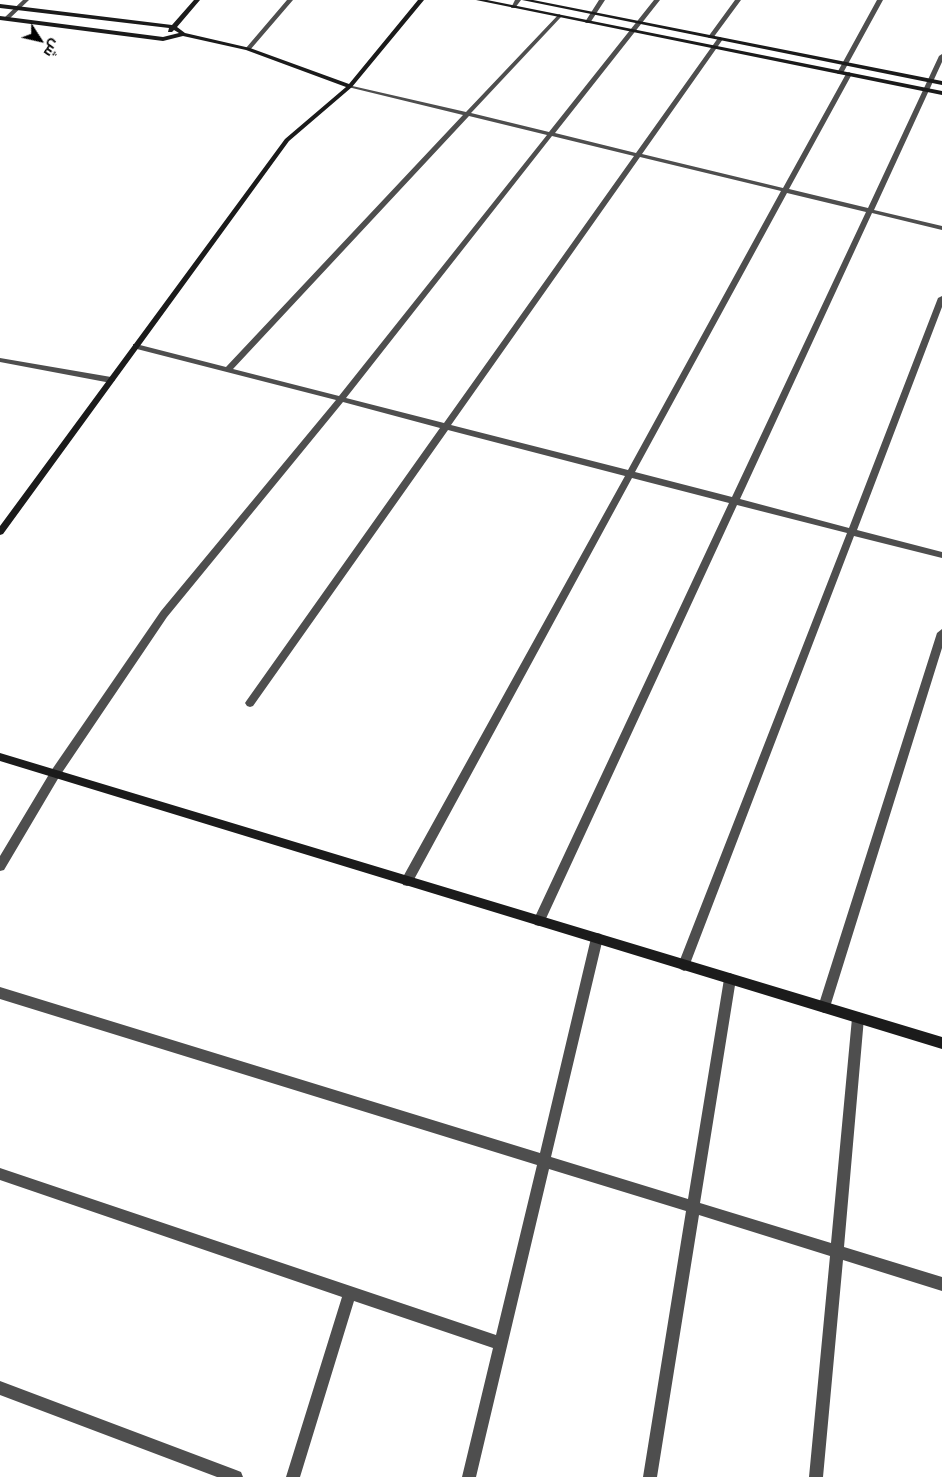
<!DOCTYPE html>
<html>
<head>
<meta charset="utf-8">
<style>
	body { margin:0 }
	#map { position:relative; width:942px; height:1477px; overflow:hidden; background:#fff; font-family:Roboto,Cairo,sans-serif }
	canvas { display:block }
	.north { position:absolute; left:15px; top:15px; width:50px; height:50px; -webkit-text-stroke:4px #fff; paint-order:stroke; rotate:125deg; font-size:14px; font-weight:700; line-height:20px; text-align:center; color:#000 }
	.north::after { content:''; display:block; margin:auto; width:18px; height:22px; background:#000; clip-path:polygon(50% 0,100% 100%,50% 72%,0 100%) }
</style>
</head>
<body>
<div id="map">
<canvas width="942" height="1477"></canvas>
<div class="north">ش</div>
</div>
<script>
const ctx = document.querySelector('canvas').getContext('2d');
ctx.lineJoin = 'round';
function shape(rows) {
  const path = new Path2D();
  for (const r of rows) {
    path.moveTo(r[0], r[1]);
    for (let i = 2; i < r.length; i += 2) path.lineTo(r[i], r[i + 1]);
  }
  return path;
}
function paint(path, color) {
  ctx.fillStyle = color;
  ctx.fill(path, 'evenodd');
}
const street = shape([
	[23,0,29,0,8,20,4,20,4,18,23,0],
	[287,0,293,0,250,50,246,50,246,48,287,0],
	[515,0,521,0,515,8,511,8,515,0],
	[599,0,605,0,590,23,586,23,585,22,599,0],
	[654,0,660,0,555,133,636,153,718,38,720,37,723,39,642,154,783,188,846,74,849,72,852,74,789,189,868,208,939,56,942,54,942,62,874,210,942,226,942,230,872,213,740,499,849,528,938,298,942,296,942,307,857,530,942,552,942,558,854,536,688,969,684,971,680,969,678,965,847,533,737,505,543,925,539,926,535,925,533,921,535,917,729,503,632,478,411,885,407,886,403,885,402,881,403,877,625,476,448,430,253,706,250,707,247,706,245,703,247,700,440,428,343,402,167,617,59,777,4,870,0,871,0,856,51,771,161,611,336,400,133,348,133,344,136,344,226,367,463,115,348,87,348,85,466,112,559,14,562,16,561,17,471,113,549,132,654,0],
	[469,116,547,135,339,396,233,369,469,116],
	[552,136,634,156,444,423,346,398,552,136],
	[640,157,781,191,628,470,451,425,640,157],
	[787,193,866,212,732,497,635,472,787,193],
	[735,0,741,0,713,38,709,38,708,37,735,0],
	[877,0,883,0,843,73,838,74,837,73,877,0],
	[0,358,111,377,115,380,111,383,0,362,0,358],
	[942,629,942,648,830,1007,828,1011,824,1013,820,1011,818,1007,937,633,942,629],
	[597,933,601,934,603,938,551,1157,688,1199,724,979,726,975,730,973,734,975,736,979,700,1203,831,1243,852,1018,854,1014,858,1012,862,1014,864,1018,844,1247,942,1277,942,1291,843,1260,823,1477,809,1477,830,1256,699,1215,657,1477,643,1477,686,1211,549,1169,476,1477,462,1477,493,1348,354,1301,300,1477,286,1477,342,1297,0,1180,0,1168,496,1335,537,1165,0,999,0,987,540,1153,591,938,593,934,597,933],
	[0,1381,236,1470,241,1472,243,1477,217,1477,0,1395,0,1381]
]);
const secondary = shape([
	[194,0,200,0,177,27,185,33,250,48,349,84,418,0,424,0,352,87,289,141,3,534,0,535,0,526,285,139,346,87,246,50,183,36,163,41,0,20,0,16,163,37,179,33,174,30,172,32,168,32,169,28,0,8,0,4,172,25,194,0],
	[476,0,487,0,942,91,942,95,476,0],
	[522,0,533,0,942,81,942,85,522,0],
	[0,753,942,1037,942,1049,0,761,0,753]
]);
paint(street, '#4e4e4e');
paint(secondary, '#1b1b1b');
</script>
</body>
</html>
